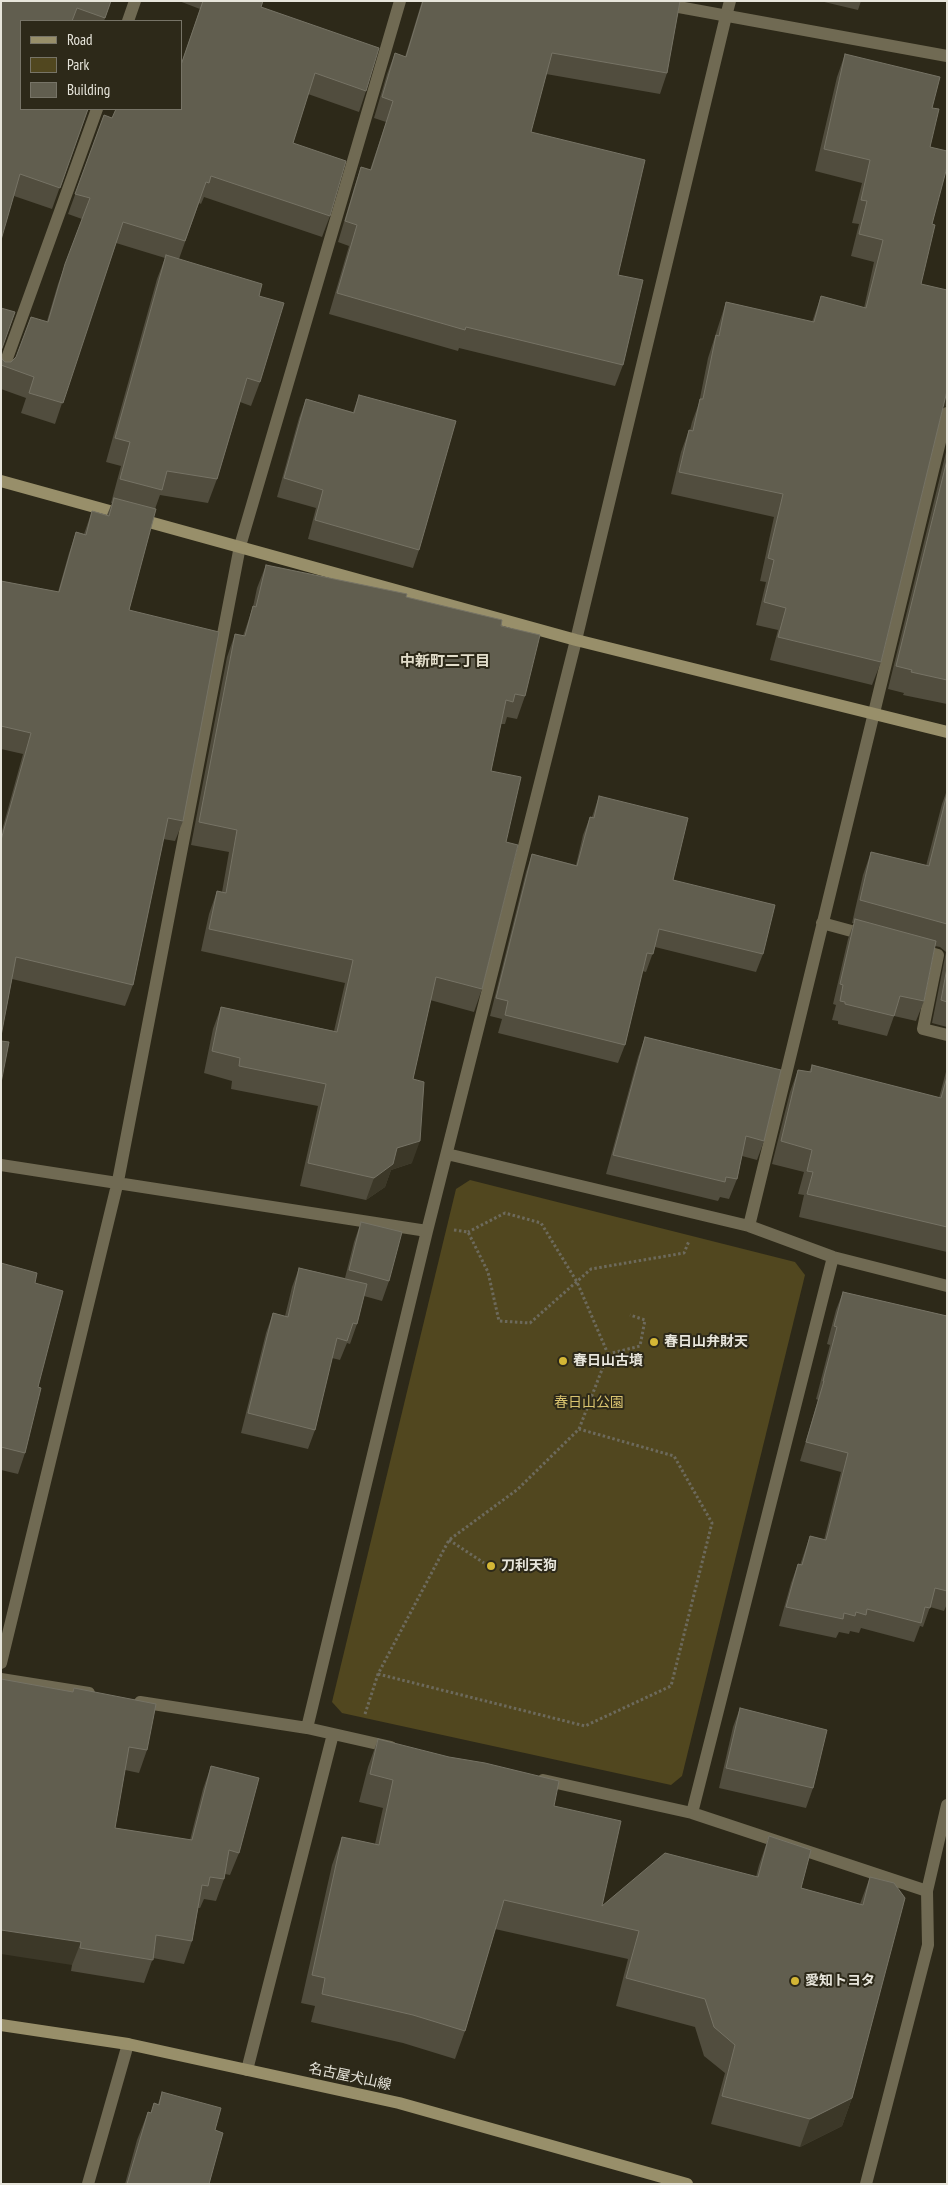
<!DOCTYPE html>
<html>
<head>
<meta charset="utf-8">
<style>
	body { margin:0 }
	#map { position:relative; width:948px; height:2185px; overflow:hidden; background:#2d2919; font-family:"PT Sans Narrow",sans-serif }
	canvas { display:block }
	.frame { position:absolute; inset:0; border:2px solid #e7e5db; pointer-events:none }
	.legend { position:absolute; left:20px; top:20px; width:162px; height:90px; box-sizing:border-box; background:#2d2919; border:1px solid #777467; margin:0; padding:6px 9px; list-style:none; font-size:15px; color:#e7e5db }
	.legend li { display:flex; align-items:center; gap:10px; height:25px }
	.legend b { width:25px; border:1px solid #777467 }
</style>
</head>
<body>
<div id="map">
<canvas width="948" height="2185"></canvas>
<div class="frame"></div>
<ul class="legend">
<li><b style="height:6px;background:#988f6a"></b>Road</li>
<li><b style="height:14px;background:#51471f"></b>Park</li>
<li><b style="height:14px;background:#615e4f"></b>Building</li>
</ul>
</div>
<script>
const ctx = document.querySelector('canvas').getContext('2d');
ctx.lineJoin = 'round';
function paint(path, color) {
  ctx.fillStyle = color;
  ctx.fill(path, 'evenodd');
}
function shape(rows) {
  const path = new Path2D();
  for (const r of rows) {
    path.moveTo(r[0], r[1]);
    for (let i = 2; i < r.length; i += 2) path.lineTo(r[i], r[i + 1]);
  }
  return path;
}
function stroke(path, color, width, dash) {
  ctx.strokeStyle = color;
  ctx.lineWidth = width;
  ctx.lineCap = dash ? 'butt' : 'round';
  ctx.setLineDash(dash || []);
  ctx.stroke(path);
}
function write(font, color, halo, rows, align = 'center') {
  ctx.font = font + ' "PT Sans Narrow","Noto Sans JP",sans-serif';
  ctx.lineWidth = 4;
  ctx.setLineDash([]);
  ctx.textBaseline = 'middle';
  ctx.strokeStyle = halo;
  ctx.fillStyle = color;
  for (const [text, x, y, turn = 0] of rows) {
    ctx.save();
    ctx.translate(x, y);
    ctx.rotate((+turn || 0) * Math.PI / 180);
    ctx.textAlign = isNaN(turn) ? turn : align;
    if (halo) ctx.strokeText(text, 0, 0);
    ctx.fillText(text, 0, 0);
    ctx.restore();
  }
}
const green = shape([
	[470,1180,795,1262,805,1275,682,1776,671,1785,342,1713,332,1702,456,1189]
]);
const path = shape([
	[454,1230,468,1232,488,1272,499,1321,530,1323,591,1269,684,1253,689,1241],
	[608,1354,640,1346,645,1320,630,1315],
	[449,1540,484,1563],
	[378,1674,585,1726,671,1686,712,1523,674,1456,579,1429],
	[365,1714,378,1674,449,1540,518,1489,579,1429,608,1354,577,1282,541,1223,505,1213,468,1232]
]);
const lane = shape([
	[726,16,730,1]
]);
const street = shape([
	[646,1,947,56],
	[128,21,135,1],
	[1,375,97,109],
	[822,923,866,935],
	[917,949,938,955,923,1029,947,1035],
	[447,1154,749,1226,833,1257,947,1286],
	[1,1165,427,1231],
	[749,1226,947,413],
	[1,1663,118,1181,240,546,400,1],
	[1,1679,89,1693],
	[140,1702,307,1728,391,1747],
	[307,1728,427,1231,576,640,726,16],
	[543,1780,692,1813,927,1891],
	[692,1813,833,1257],
	[247,2070,333,1734],
	[88,2184,128,2044],
	[866,2184,928,1945,927,1891,947,1805]
]);
const secondary = shape([
	[1,481,576,640,947,732],
	[1,2025,128,2044,399,2103,687,2184]
]);
const wall = shape([
	[1,1,111,1,104,21,21,21,21,109,88,109,52,209,14,196],
	[179,1,263,1,261,7,366,91,359,112,308,94,293,143,330,216,322,237,204,197,201,204,199,203,179,259,259,296,260,382,251,406,240,402,217,479,208,503,160,495,155,509,129,610,183,821,175,841,163,839,133,985,125,1006,12,979,1,1036,1,834,23,754,1,749,1,581,58,592,69,553,76,532,84,534,92,511,107,515,112,503,111,503,121,466,106,462,157,279,165,258,116,243,55,424,21,413,26,398,1,389,1,354,2,359,5,362,11,362,16,357,47,321,58,284,82,219,68,214,104,115,112,118,181,109,181,64,200,9],
	[422,1,680,1,667,73,660,94,546,74,531,132,618,275,623,365,615,386,459,348,458,351,329,314,349,246,338,242,354,188,361,167,370,170,386,122,374,118,387,74,395,53,405,57],
	[820,1,861,1,858,10],
	[845,54,932,108,930,147,932,224,921,284,943,407,881,662,872,685,770,660,778,630,756,625,766,582,760,581,774,517,671,494,681,452,689,430,690,430,692,422,699,403,708,358,726,302,812,322,821,296,864,308,874,262,851,256,859,224,852,223,862,183,815,171,837,77],
	[359,395,419,550,413,568,308,539,316,508,277,497,299,418,306,399,353,412],
	[947,448,947,704,903,695,904,693,888,689],
	[266,565,406,597,501,626,525,696,517,719,507,717,505,724,501,724,491,771,506,842,482,989,474,1012,430,1000,413,1079,412,1163,391,1170,385,1187,366,1200,300,1186,318,1106,231,1089,232,1081,204,1073,213,1029,221,1007,334,1031,345,983,201,951,209,914,217,891,222,892,229,852,191,845,227,657,235,634,243,636,253,607,257,588],
	[947,790,947,1027,932,1023,946,952,940,947,935,946,924,1001,916,1021,894,1016,887,1036,838,1024,838,1021,832,1020,836,1005,833,1004,848,939,854,923,852,923,863,875,871,852,926,866,942,804],
	[599,796,673,880,763,954,756,972,655,947,646,972,642,971,625,1045,618,1063,498,1033,502,1019,490,1016,526,872,532,854,576,865,583,835,590,817,592,817],
	[645,1037,764,1141,757,1160,742,1156,737,1179,729,1199,720,1197,718,1201,606,1174,638,1057],
	[812,1065,939,1098,947,1068,947,1252,799,1217,804,1195,798,1194,804,1172,772,1164,790,1092,798,1070,809,1072],
	[361,1222,389,1281,382,1301,364,1296,357,1324,350,1344,347,1343,340,1360,332,1358,315,1430,308,1449,241,1433,266,1333,273,1313,285,1316,292,1287,299,1268,345,1278,354,1242],
	[1,1263,35,1283,38,1387,25,1453,18,1474,1,1470],
	[843,1292,947,1316,947,1604,944,1611,930,1607,923,1627,920,1626,914,1642,861,1628,859,1633,850,1631,849,1634,839,1632,836,1638,779,1626,791,1583,798,1564,800,1565,810,1536,824,1540,841,1472,800,1461,818,1400,816,1399,830,1345,827,1344,836,1310],
	[74,1688,147,1750,139,1773,125,1770,115,1828,190,1840,203,1789,211,1766,239,1853,230,1875,225,1874,224,1879,216,1901,204,1899,200,1908,198,1908,192,1941,184,1964,153,1958,144,1983,71,1971,72,1965,73,1692],
	[740,1708,813,1788,806,1808,719,1788,733,1727],
	[378,1739,554,1806,602,1906,756,1877,759,1865,769,1836,801,1888,860,1904,870,1877,852,2098,842,2126,800,2147,711,2124,725,2073,704,2056,695,2027,616,2006,628,1959,495,1929,465,2031,455,2059,403,2043,311,2022,315,2006,301,2003,332,1865,342,1837,375,1844,383,1808,359,1802,368,1767],
	[162,2092,215,2130,209,2184,125,2184,137,2140,148,2112,151,2113,154,2103,158,2104]
]);
const shadedWall = shape([
	[947,390,947,406,942,407],
	[420,1141,412,1163,391,1170,385,1187,366,1200,374,1178,397,1148],
	[1,1930,81,1942,72,1965,1,1954],
	[852,2098,842,2126,800,2147,810,2119]
]);
const building = shape([
	[1,1,111,1,105,18,77,8,72,21,21,21,21,109,88,109,60,188,20,174,1,240,1,1],
	[203,1,263,1,261,7,379,48,366,91,315,73,293,143,346,161,330,216,211,176,209,183,206,182,185,241,123,222,63,403,29,393,34,377,1,365,1,354,2,359,5,362,11,362,16,357,31,317,48,322,65,264,90,198,75,194,104,115,112,118,116,109,181,109,181,65,203,1],
	[423,1,680,1,667,73,552,53,531,132,645,160,618,275,643,280,623,365,466,327,465,330,337,293,357,225,345,221,361,167,371,170,393,101,382,97,395,53,406,57,423,1],
	[845,54,940,77,932,108,939,109,930,147,947,151,947,167,932,224,935,225,921,284,947,290,947,391,881,662,778,637,786,608,764,602,774,560,768,558,783,494,679,472,689,430,693,431,700,399,703,399,716,335,719,336,726,302,814,322,821,296,866,308,883,240,859,234,867,201,861,200,870,160,824,149,845,54],
	[166,255,262,284,259,296,284,303,260,382,247,378,217,479,167,471,162,490,120,479,130,442,115,438,166,255],
	[1,308,15,312,1,351,1,308],
	[359,395,456,421,419,550,315,520,323,490,284,478,306,399,354,413,359,395],
	[947,460,947,680,911,672,912,670,896,666,947,460],
	[114,498,156,509,129,610,219,632,183,821,168,818,133,985,16,957,1,1036,1,840,31,733,1,726,1,581,59,592,76,532,86,535,92,511,109,516,114,498],
	[266,565,407,594,406,597,502,620,501,626,540,635,525,696,515,694,513,702,506,700,491,771,521,777,506,842,518,845,482,989,436,977,413,1079,424,1082,420,1141,397,1148,393,1164,374,1178,308,1163,326,1084,239,1066,240,1058,212,1051,221,1007,337,1032,353,960,209,929,217,891,226,893,237,830,199,822,235,634,245,636,253,606,256,607,266,565],
	[947,794,947,924,860,900,871,852,929,866,947,794],
	[599,796,688,818,673,880,775,905,763,954,659,929,653,954,647,953,625,1045,505,1015,508,1001,496,998,532,854,577,866,590,817,594,818,599,796],
	[855,919,936,941,924,1001,900,996,894,1016,845,1004,845,1002,840,1001,843,985,840,984,855,919],
	[947,968,947,1002,941,1000,947,968],
	[645,1037,781,1070,764,1141,746,1136,737,1179,726,1177,725,1182,613,1155,645,1037],
	[1,1041,9,1042,1,1083,1,1041],
	[812,1065,941,1098,947,1077,947,1227,807,1194,813,1172,807,1171,812,1150,781,1141,798,1070,811,1072,812,1065],
	[361,1222,402,1232,389,1281,349,1270,361,1222],
	[1,1263,37,1273,35,1283,63,1291,38,1387,41,1388,25,1453,1,1447,1,1263],
	[299,1268,367,1284,357,1324,353,1323,347,1341,337,1338,315,1430,248,1413,273,1313,288,1317,299,1268],
	[843,1292,947,1316,947,1591,935,1588,930,1608,925,1607,921,1623,867,1609,866,1615,856,1612,855,1616,844,1613,843,1619,786,1607,798,1564,802,1565,810,1536,826,1540,848,1453,806,1442,824,1381,823,1381,837,1327,834,1326,843,1292],
	[1,1679,73,1692,74,1688,156,1704,147,1750,129,1747,115,1828,192,1840,211,1766,259,1778,239,1853,229,1850,224,1879,210,1877,208,1886,202,1885,192,1941,156,1935,153,1960,80,1948,81,1942,1,1930,1,1679],
	[740,1708,827,1730,813,1788,726,1768,740,1708],
	[378,1739,449,1757,485,1763,559,1781,554,1806,621,1821,602,1906,665,1853,758,1877,769,1836,811,1850,801,1888,863,1905,870,1877,894,1883,905,1898,852,2098,810,2119,722,2096,735,2045,714,2027,705,1999,626,1978,639,1931,504,1900,465,2031,413,2015,322,1994,325,1978,312,1975,342,1837,379,1845,393,1780,370,1774,378,1739],
	[162,2092,221,2108,215,2130,223,2133,209,2184,127,2184,148,2112,151,2113,154,2103,159,2105,162,2092]
]);
const markers = [
	[654,1342,5,"#d4b635"],
	[563,1361,5,"#d4b635"],
	[491,1566,5,"#d4b635"],
	[795,1981,5,"#d4b635"]
];
const poiNames = [
	["春日山弁財天",664,1342],
	["春日山古墳",573,1361],
	["刀利天狗",501,1566],
	["愛知トヨタ",805,1981]
];
const parkNames = [
	["春日山公園",589,1403]
];
const streetNames = [
	["名古屋犬山線",350,2077,12]
];
const neighbourhoodNames = [
	["中新町二丁目",445,662]
];
paint(green, '#51471f');
stroke(path, '#6d6a5c', 3, [2.5, 2.5]);
stroke(lane, '#706a53', 12);
stroke(street, '#706a53', 12);
stroke(secondary, '#988f6a', 12);
paint(wall, '#514d3e');
paint(shadedWall, '#3c3828');
paint(building, '#615e4f');
stroke(building, '#767365', 1);
for (const [x, y, r, color] of markers) {
  const dot = new Path2D();
  dot.arc(x, y, r, 0, 2 * Math.PI);
  ctx.fillStyle = color;
  ctx.fill(dot);
  stroke(dot, '#2d2919', 2);
}
write('bold 14px', '#e7e5db', '#2d2919', poiNames, 'left');
write('14px', '#d9c36f', '#2d2919', parkNames);
write('14px', '#e7e5db', '#2d2919', streetNames);
write('bold 15px', '#e2ddca', '#2d2919', neighbourhoodNames);
</script>
</body>
</html>
